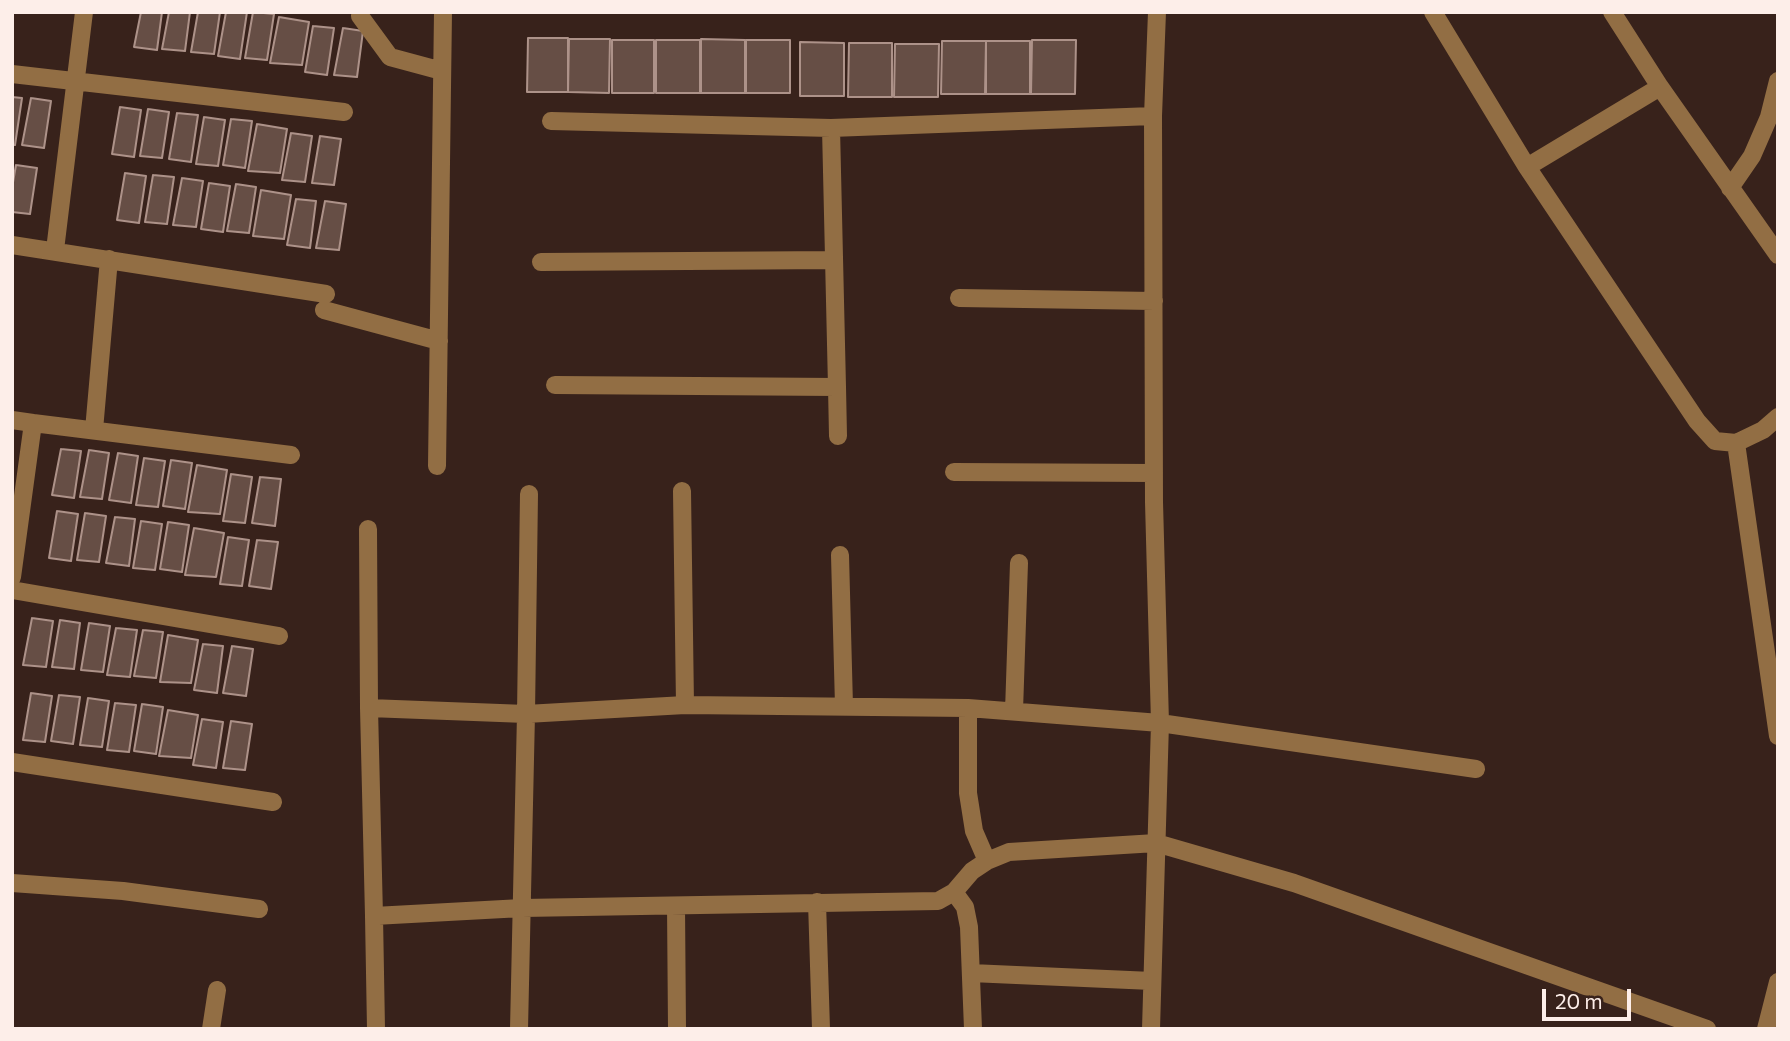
<!DOCTYPE html>
<html>
<head>
<meta charset="utf-8">
<style>
	body { margin:0 }
	#map { position:relative; width:1790px; height:1041px; overflow:hidden; background:#38221b; font-family:Commissioner,sans-serif }
	canvas { display:block }
	.frame { position:absolute; inset:0; border:14px solid #fdeee9; pointer-events:none }
	.scale { position:absolute; left:1542px; top:989px; width:89px; height:32px; box-sizing:border-box; border:4px solid #fdeee9; border-top:0; padding-left:9px; font-size:21px; line-height:24px; white-space:nowrap; color:#fdeee9; -webkit-text-stroke:5px #38221b; paint-order:stroke }
</style>
</head>
<body>
<div id="map">
<canvas width="1790" height="1041"></canvas>
<div class="frame"></div>
<div class="scale">20 m</div>
</div>
<script>
const ctx = document.querySelector('canvas').getContext('2d');
ctx.lineJoin = 'round';
function paint(path, color) {
  ctx.fillStyle = color;
  ctx.fill(path, 'evenodd');
}
function shape(rows) {
  const path = new Path2D();
  for (const r of rows) {
    path.moveTo(r[0], r[1]);
    for (let i = 2; i < r.length; i += 2) path.lineTo(r[i], r[i + 1]);
  }
  return path;
}
function stroke(path, color, width, dash) {
  ctx.strokeStyle = color;
  ctx.lineWidth = width;
  ctx.lineCap = dash ? 'butt' : 'round';
  ctx.setLineDash(dash || []);
  ctx.stroke(path);
}
const building = shape([
	[141,12,162,12,157,50,134,47,141,12],
	[169,12,190,12,185,51,162,49,169,12],
	[198,12,220,12,214,54,191,52,198,12],
	[226,12,247,12,240,59,218,56,226,12],
	[253,12,274,14,267,60,245,58,253,12],
	[279,17,309,22,302,65,270,63,279,17],
	[313,26,334,28,327,75,305,72,313,26],
	[343,28,363,31,357,77,334,75,343,28],
	[528,38,568,38,568,92,527,92,528,38],
	[569,39,610,39,609,93,568,92,569,39],
	[701,39,745,40,745,93,701,93,701,39],
	[612,40,654,40,654,93,612,93,612,40],
	[656,40,700,40,700,93,656,93,656,40],
	[746,40,790,40,790,93,746,93,746,40],
	[1032,40,1076,40,1075,94,1031,94,1032,40],
	[942,41,986,41,985,94,941,94,942,41],
	[986,41,1030,41,1030,94,986,94,986,41],
	[800,42,844,43,844,96,800,96,800,42],
	[849,43,892,43,892,97,848,97,849,43],
	[895,44,939,44,938,97,894,97,895,44],
	[12,97,22,98,15,145,12,145,12,97],
	[31,98,51,101,44,148,22,145,31,98],
	[120,107,141,110,134,157,112,154,120,107],
	[148,109,169,112,162,158,140,156,148,109],
	[177,113,198,115,191,162,169,159,177,113],
	[204,117,225,120,218,166,196,164,204,117],
	[231,119,252,121,245,168,223,165,231,119],
	[257,124,287,129,280,173,248,171,257,124],
	[291,133,312,136,305,182,282,180,291,133],
	[320,136,341,139,334,185,312,183,320,136],
	[16,165,37,168,30,214,12,212,12,188,16,165],
	[125,173,146,176,139,223,117,220,125,173],
	[153,175,174,177,167,224,145,222,153,175],
	[182,178,203,181,196,227,173,225,182,178],
	[209,183,230,186,223,232,201,229,209,183],
	[236,184,256,187,249,233,227,231,236,184],
	[261,190,291,195,284,239,253,236,261,190],
	[296,199,316,201,310,248,287,245,296,199],
	[325,201,346,204,339,250,316,248,325,201],
	[61,449,81,451,74,498,52,495,61,449],
	[89,450,109,453,102,499,80,497,89,450],
	[118,453,138,456,131,503,109,500,118,453],
	[144,458,165,461,158,507,136,505,144,458],
	[171,460,192,463,185,509,163,506,171,460],
	[197,465,227,470,220,514,188,512,197,465],
	[231,474,252,477,245,523,223,521,231,474],
	[260,477,281,479,275,526,252,523,260,477],
	[57,511,78,514,71,561,49,558,57,511],
	[85,513,106,516,99,562,77,560,85,513],
	[115,517,135,519,129,566,106,563,115,517],
	[141,521,162,524,155,570,133,568,141,521],
	[168,522,189,525,182,572,160,569,168,522],
	[194,528,224,533,216,577,185,575,194,528],
	[228,537,249,540,242,586,220,584,228,537],
	[257,540,278,542,271,589,249,586,257,540],
	[32,618,53,621,46,667,23,665,32,618],
	[60,620,80,623,74,669,52,667,60,620],
	[89,623,110,626,103,672,81,670,89,623],
	[116,628,137,630,130,677,107,675,116,628],
	[143,630,163,632,156,678,134,676,143,630],
	[168,635,198,640,191,683,160,682,168,635],
	[203,644,223,646,217,693,194,690,203,644],
	[232,646,253,649,246,696,223,693,232,646],
	[31,693,52,696,45,742,23,740,31,693],
	[59,695,80,697,73,744,51,741,59,695],
	[88,698,109,701,102,747,80,745,88,698],
	[115,703,136,705,129,752,107,750,115,703],
	[142,704,163,707,156,754,134,751,142,704],
	[168,710,198,715,191,758,159,756,168,710],
	[202,719,223,722,216,768,193,765,202,719],
	[231,721,252,724,245,770,223,768,231,721]
]);
const minor = shape([
	[1433,12,1527,167,1697,421,1715,441,1736,443,1763,430,1778,417],
	[1612,12,1660,87,1778,255],
	[360,16,390,57,442,71],
	[12,74,344,112],
	[551,121,831,128],
	[1527,167,1660,87],
	[1730,188,1752,156,1769,117,1778,81],
	[12,245,326,294],
	[55,250,84,12],
	[541,262,834,260],
	[959,298,1154,301],
	[324,310,439,341],
	[555,385,837,387,831,128,1153,116],
	[837,387,838,436],
	[12,420,33,423,12,577],
	[33,423,291,455],
	[94,430,109,259],
	[1736,443,1778,736],
	[437,466,443,12],
	[954,472,1154,473],
	[682,491,685,705],
	[368,529,369,708,374,916,522,908,938,901,954,892,972,871,987,861,1009,852,1156,843,1294,883,1707,1029],
	[840,555,844,706],
	[12,590,279,636],
	[369,708,526,714,685,705,968,708,1160,723,1476,769],
	[968,708,968,793,974,831,987,861],
	[1014,711,1019,563],
	[12,762,273,802],
	[12,883,123,891,259,909],
	[954,892,965,907,969,927,973,1029],
	[817,902,821,1029],
	[676,906,677,1029],
	[374,916,376,1029],
	[971,973,1152,981],
	[211,1029,217,990],
	[519,1029,526,714,529,494],
	[1151,1029,1160,723,1154,502,1153,116,1157,12],
	[1766,1029,1778,982]
]);
paint(building, '#664e45');
stroke(building, '#ad9289', 2);
stroke(minor, '#926e44', 18);
</script>
</body>
</html>
